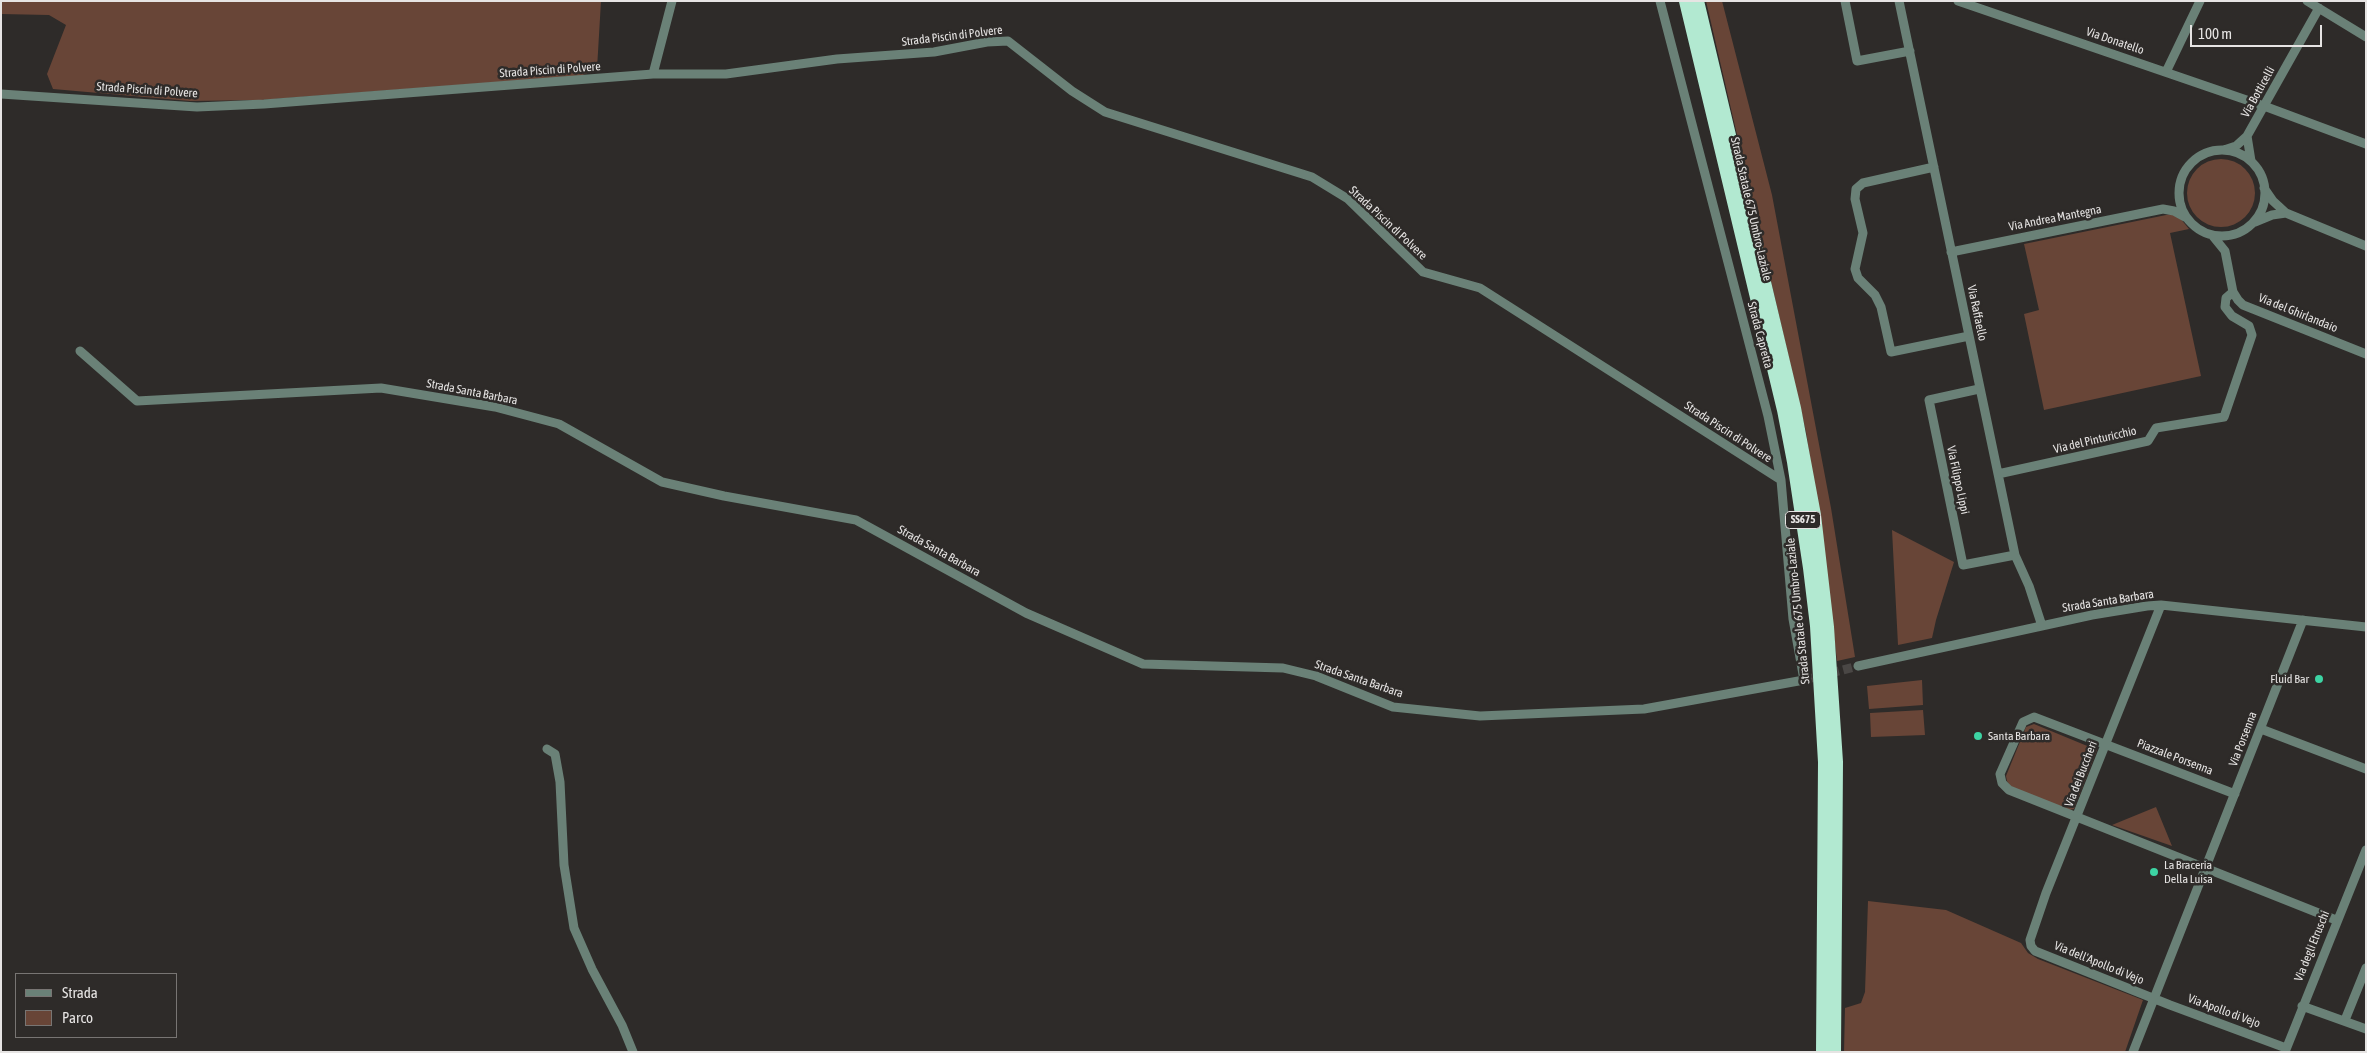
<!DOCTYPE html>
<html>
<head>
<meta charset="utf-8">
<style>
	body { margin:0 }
	#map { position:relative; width:2367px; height:1053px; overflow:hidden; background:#2e2b29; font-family:"Asap Condensed",sans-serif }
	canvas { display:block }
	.frame { position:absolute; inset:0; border:2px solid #e6e4e3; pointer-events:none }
	.legend { position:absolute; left:15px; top:973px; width:162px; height:65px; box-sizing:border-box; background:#2e2b29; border:1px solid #787573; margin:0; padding:6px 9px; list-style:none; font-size:15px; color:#e6e4e3 }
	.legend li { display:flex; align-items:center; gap:10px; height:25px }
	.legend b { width:25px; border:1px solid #787573 }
	.scale { position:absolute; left:2190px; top:25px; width:132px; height:22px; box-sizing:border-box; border:2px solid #e6e4e3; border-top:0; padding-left:6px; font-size:15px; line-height:18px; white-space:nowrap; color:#e6e4e3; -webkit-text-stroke:4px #2e2b29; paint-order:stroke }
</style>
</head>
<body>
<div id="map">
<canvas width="2367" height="1053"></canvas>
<div class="frame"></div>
<ul class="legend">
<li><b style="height:6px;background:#6a8177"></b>Strada</li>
<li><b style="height:14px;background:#684537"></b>Parco</li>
</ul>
<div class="scale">100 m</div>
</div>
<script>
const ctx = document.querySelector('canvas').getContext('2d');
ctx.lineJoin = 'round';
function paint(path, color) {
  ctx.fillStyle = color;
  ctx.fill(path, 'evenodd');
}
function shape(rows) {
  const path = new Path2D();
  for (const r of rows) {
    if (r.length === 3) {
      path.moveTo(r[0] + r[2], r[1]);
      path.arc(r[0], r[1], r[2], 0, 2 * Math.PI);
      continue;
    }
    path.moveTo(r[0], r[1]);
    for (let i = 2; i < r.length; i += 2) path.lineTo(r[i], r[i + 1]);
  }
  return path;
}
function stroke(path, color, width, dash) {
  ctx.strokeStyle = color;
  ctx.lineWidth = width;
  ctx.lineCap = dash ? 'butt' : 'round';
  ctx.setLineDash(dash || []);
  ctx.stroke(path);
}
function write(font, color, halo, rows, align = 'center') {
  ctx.font = font + ' "Asap Condensed",sans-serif';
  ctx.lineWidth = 5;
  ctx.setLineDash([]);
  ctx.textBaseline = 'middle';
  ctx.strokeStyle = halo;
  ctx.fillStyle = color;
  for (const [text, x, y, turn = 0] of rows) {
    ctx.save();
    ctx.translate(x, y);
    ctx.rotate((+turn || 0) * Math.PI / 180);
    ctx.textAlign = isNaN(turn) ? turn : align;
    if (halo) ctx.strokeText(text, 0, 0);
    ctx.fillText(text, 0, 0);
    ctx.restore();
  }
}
const green = shape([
	[1,1,601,1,597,69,580,76,261,100,190,101,53,89,47,74,66,25,49,15,1,14],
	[1706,1,1722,1,1772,195,1831,508,1855,657,1837,661,1825,556,1806,432],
	[2221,193,34],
	[2171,214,2180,218,2189,229,2170,233,2201,376,2044,410,2024,314,2039,310,2024,244],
	[1892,530,1954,562,1936,620,1932,638,1898,645],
	[1922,680,1923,705,1869,709,1867,686],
	[1923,710,1925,735,1871,737,1870,713],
	[2034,724,2097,750,2074,809,2069,810,2011,787,2007,781,2006,776,2026,727],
	[2156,807,2172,846,2112,825],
	[1868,901,1946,910,2021,943,2028,953,2038,959,2143,1000,2125,1052,1844,1052,1845,1008,1861,1003,1865,992]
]);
const minorTunnel = shape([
	[1804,680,1858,666]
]);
const minor = shape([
	[1845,1,1857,61,1910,51],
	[1899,1,2015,555,2029,586,2042,626],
	[1958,1,2264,106,2366,144],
	[2307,1,2366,37],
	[2166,72,2200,1],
	[653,74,672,1],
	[1,94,197,107,264,104,653,74,726,74,837,59,934,52,987,42,1008,41,1072,91,1105,112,1312,177,1348,199,1423,272,1480,288,1781,480],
	[2247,136,2251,161],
	[2224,150,2236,146,2247,136,2319,8],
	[2222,193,43],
	[1934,167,1863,183,1856,189,1855,199,1863,233,1855,269,1858,278,1875,295,1881,307,1891,352,1969,336],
	[2264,188,2273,201,2286,213,2366,246],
	[2255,222,2272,215,2286,213],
	[2212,235,2225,251,2233,292,2238,300,2243,305,2366,354],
	[1951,252,2163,209,2174,211,2185,217],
	[80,351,137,401,381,388,495,407,559,424,662,482,724,496,856,520,1026,613,1143,664,1283,668,1316,676,1393,707,1480,716,1644,709,1804,680,1793,619,1781,480,1768,416,1660,1],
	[1979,389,1929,400,1963,565,2015,555],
	[1998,474,2148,441,2156,428,2224,417,2252,335,2249,326,2232,316,2225,307,2226,298,2233,292],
	[2161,605,2046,893,2030,940,2031,946,2035,951,2170,1005,2286,1048],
	[1858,666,2092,615,2147,606,2161,605,2366,627],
	[2261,729,2366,769],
	[547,749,555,754,560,782,564,865,574,928,592,969,622,1025,633,1052],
	[2235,794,2034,717,2023,722,2000,774,2002,783,2009,790,2336,920],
	[2302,1006,2366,1029],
	[2345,1020,2366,968],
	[2133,1052,2303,620],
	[2285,1052,2366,850]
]);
const trunk = shape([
	[1686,1,1784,410,1794,462,1810,568,1817,626,1825,762,1823,1052],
	[1697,1,1794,408,1814,515,1827,627,1836,762,1834,1052]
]);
const markers = [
	[2319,679,5,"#3dd4a3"],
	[1978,736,5,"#3dd4a3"],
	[2154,872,5,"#3dd4a3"]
];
const shields = [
	[1803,520,35]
];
const shieldNames = [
	["SS675",1803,520]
];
const streetNames = [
	["Strada Piscin di Polvere",952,36,-7],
	["Via Donatello",2115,41,19],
	["Strada Piscin di Polvere",550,70,-4],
	["Strada Piscin di Polvere",147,90,4],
	["Via Botticelli",2258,92,-61],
	["Strada Statale 675 Umbro-Laziale",1751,209,77],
	["Via Andrea Mantegna",2055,218,-11],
	["Strada Piscin di Polvere",1388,223,43],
	["Via Raffaello",1977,313,78],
	["Via del Ghirlandaio",2298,313,22],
	["Strada Capretta",1760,335,75],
	["Strada Santa Barbara",472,392,11],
	["Strada Piscin di Polvere",1728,432,33],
	["Via del Pinturicchio",2095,440,-13],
	["Via Filippo Lippi",1958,480,78],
	["Strada Santa Barbara",939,551,29],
	["Strada Santa Barbara",2108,601,-9],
	["Strada Statale 675 Umbro-Laziale",1798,611,-96],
	["Strada Santa Barbara",1359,679,19],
	["Via Porsenna",2243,739,-69],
	["Piazzale Porsenna",2175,757,21],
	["Via dei Buccheri",2081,774,-69],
	["Via degli Etruschi",2312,946,-68],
	["Via dell'Apollo di Vejo",2099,963,22],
	["Via Apollo di Vejo",2224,1011,20]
];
const poiNames = [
	["Fluid Bar",2309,679,"right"],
	["Santa Barbara",1988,736],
	["La Braceria",2164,865],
	["Della Luisa",2164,879]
];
paint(green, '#684537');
stroke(minorTunnel, '#4a4745', 9, [9, 4.5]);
stroke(minor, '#6a8177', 9);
stroke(trunk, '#b2e9d1', 14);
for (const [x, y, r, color] of markers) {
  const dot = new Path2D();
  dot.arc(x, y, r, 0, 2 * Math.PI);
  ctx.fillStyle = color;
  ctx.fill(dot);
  stroke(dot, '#2e2b29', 2);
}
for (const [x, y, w] of shields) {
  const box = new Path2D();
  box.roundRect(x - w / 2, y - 8.5, w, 17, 4);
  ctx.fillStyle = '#2e2b29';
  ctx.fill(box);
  stroke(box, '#e6e4e3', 1);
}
write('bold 11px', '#e6e4e3', null, shieldNames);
write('12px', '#e6e4e3', '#2e2b29', streetNames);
write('12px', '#e6e4e3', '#2e2b29', poiNames, 'left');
</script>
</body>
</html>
